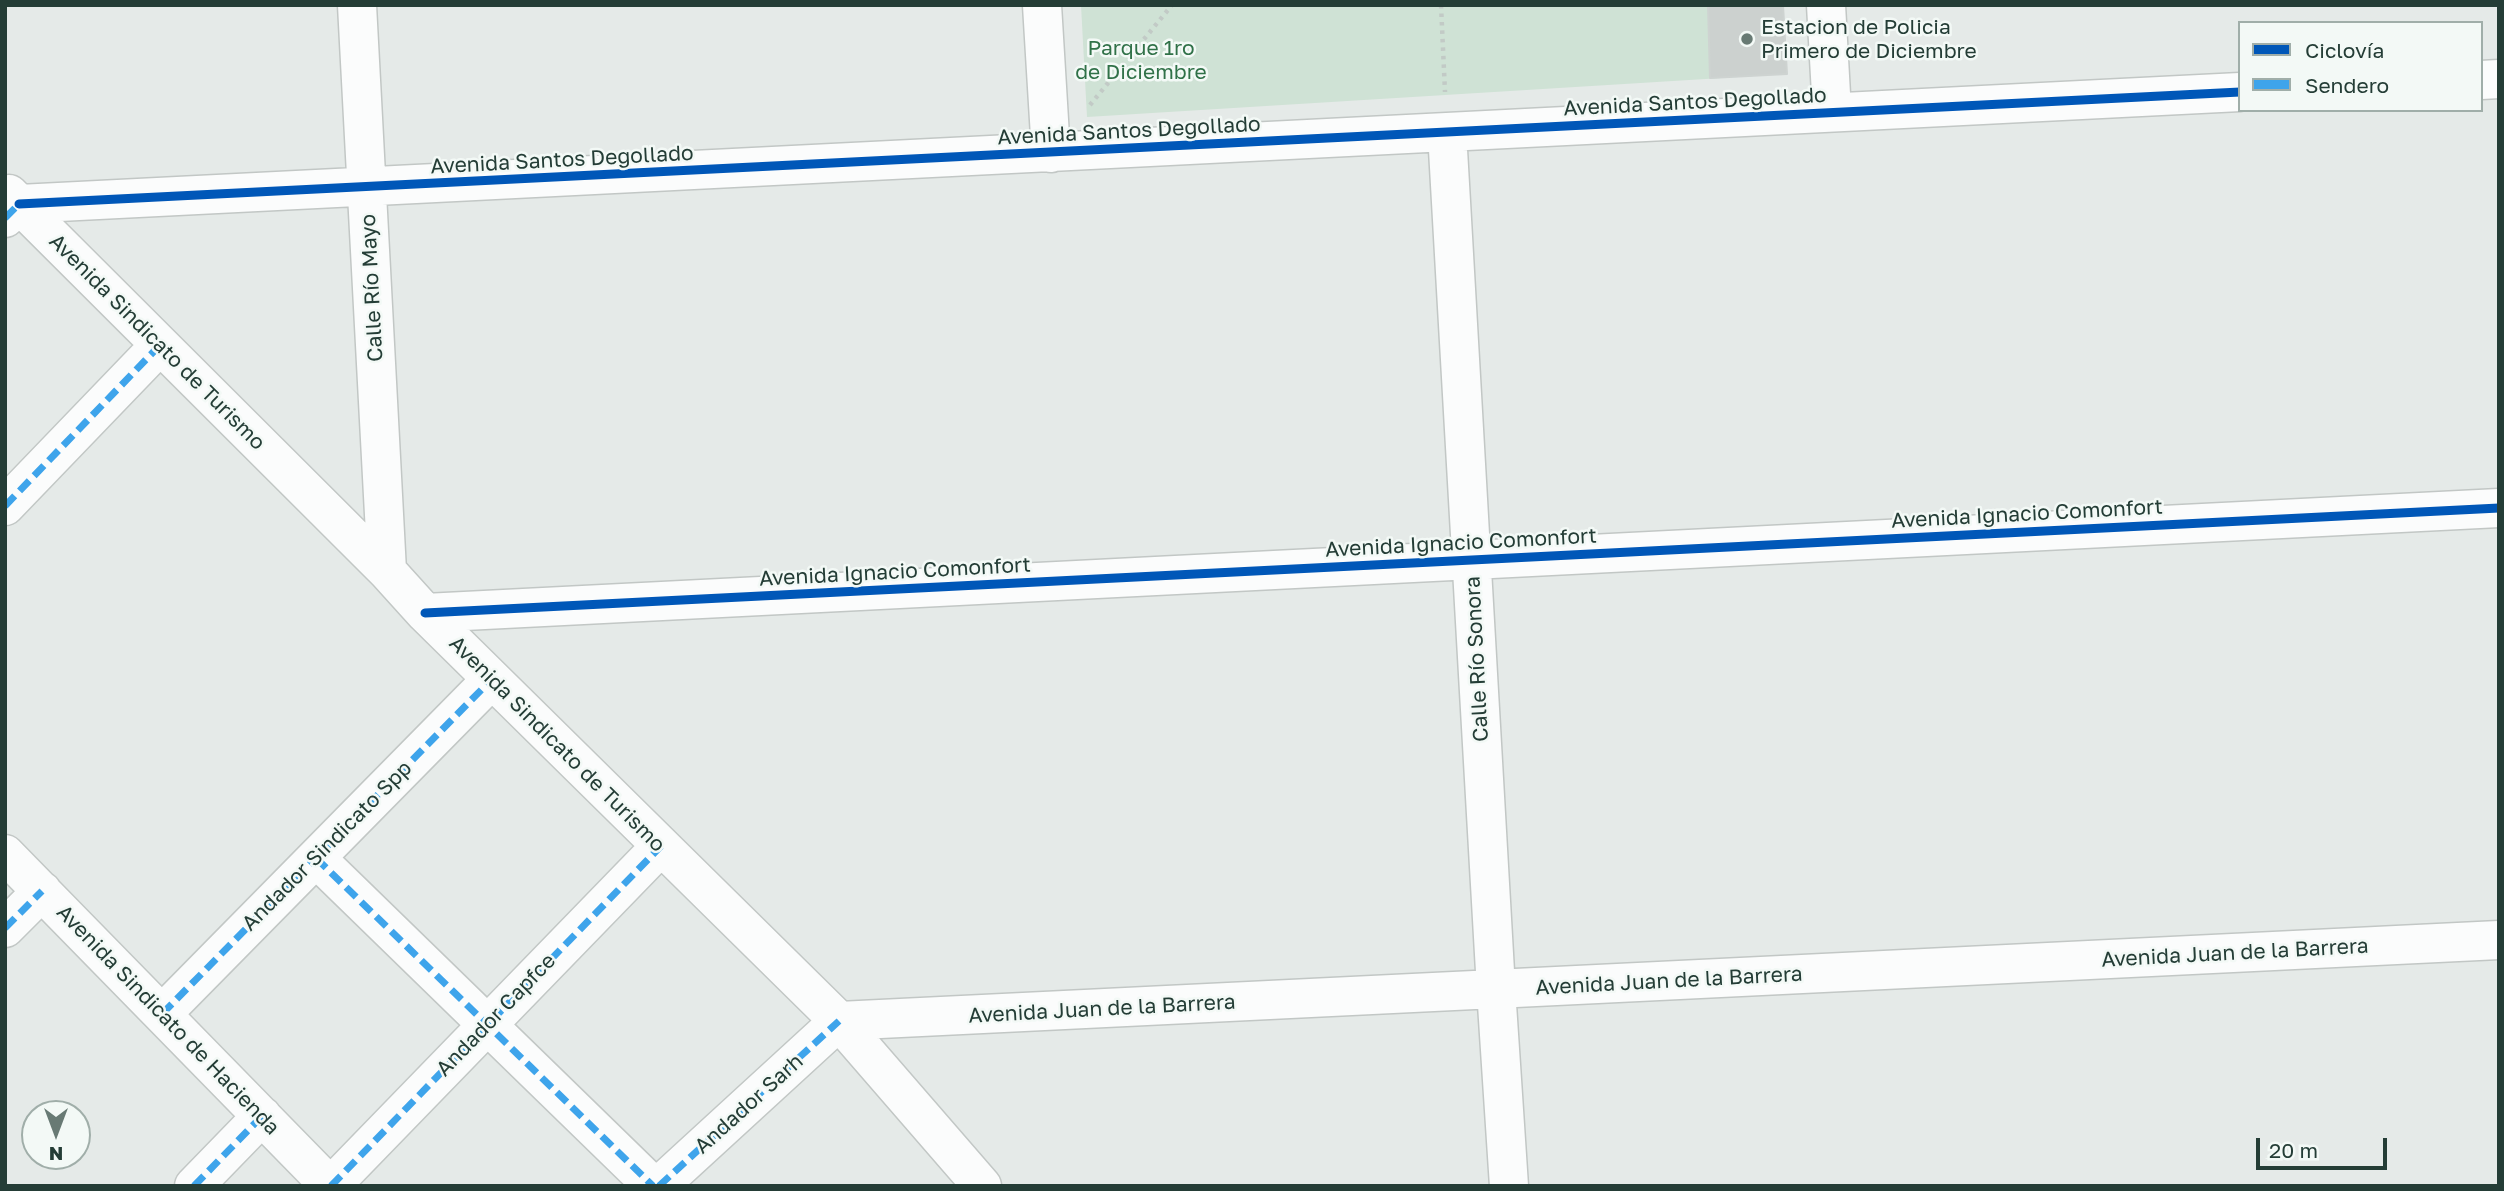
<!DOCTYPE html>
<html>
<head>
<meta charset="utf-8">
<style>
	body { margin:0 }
	#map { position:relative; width:2504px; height:1191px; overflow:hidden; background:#e5eae8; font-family:"Golos Text",sans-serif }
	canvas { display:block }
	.frame { position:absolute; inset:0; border:7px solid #243d36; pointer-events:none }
	.legend { position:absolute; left:2238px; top:21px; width:245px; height:91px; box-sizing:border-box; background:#f3f9f6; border:2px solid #a0aea9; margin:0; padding:9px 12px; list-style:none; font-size:21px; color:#243d36 }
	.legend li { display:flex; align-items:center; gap:14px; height:35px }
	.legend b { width:35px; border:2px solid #a0aea9 }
	.north { position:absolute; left:21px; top:1100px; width:70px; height:70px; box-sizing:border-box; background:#f3f9f6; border:2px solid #a0aea9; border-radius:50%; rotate:180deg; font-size:19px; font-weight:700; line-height:28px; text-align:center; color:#243d36 }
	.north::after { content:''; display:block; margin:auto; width:24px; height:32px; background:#687a74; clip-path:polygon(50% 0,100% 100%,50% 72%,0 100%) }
	.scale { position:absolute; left:2256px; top:1138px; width:131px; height:32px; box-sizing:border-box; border:4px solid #243d36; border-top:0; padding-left:9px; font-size:21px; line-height:24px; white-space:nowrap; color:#243d36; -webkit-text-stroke:5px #f3f9f6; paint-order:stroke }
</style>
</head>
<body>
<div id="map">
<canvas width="2504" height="1191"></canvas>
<div class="frame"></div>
<ul class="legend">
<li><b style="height:9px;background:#0057b8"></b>Ciclovía</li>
<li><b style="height:9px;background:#3ea4eb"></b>Sendero</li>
</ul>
<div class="north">N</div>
<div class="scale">20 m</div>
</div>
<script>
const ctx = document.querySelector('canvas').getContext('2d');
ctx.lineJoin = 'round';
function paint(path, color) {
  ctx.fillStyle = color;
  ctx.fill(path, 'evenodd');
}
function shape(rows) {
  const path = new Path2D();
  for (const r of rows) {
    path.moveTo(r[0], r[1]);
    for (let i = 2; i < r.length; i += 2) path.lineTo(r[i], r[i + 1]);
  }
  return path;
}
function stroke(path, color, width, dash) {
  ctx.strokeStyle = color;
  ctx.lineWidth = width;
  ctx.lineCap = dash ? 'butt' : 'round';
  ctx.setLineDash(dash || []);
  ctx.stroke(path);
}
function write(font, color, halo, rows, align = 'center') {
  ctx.font = font + ' "Golos Text",sans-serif';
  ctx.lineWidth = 5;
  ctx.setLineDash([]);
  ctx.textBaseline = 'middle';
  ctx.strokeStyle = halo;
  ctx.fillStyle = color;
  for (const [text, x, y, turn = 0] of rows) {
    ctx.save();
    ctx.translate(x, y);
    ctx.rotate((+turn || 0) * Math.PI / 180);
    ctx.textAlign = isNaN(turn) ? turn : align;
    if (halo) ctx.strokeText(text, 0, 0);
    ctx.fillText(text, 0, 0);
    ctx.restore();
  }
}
const green = shape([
	[1081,5,1783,5,1787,74,1087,117]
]);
const building = shape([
	[1708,5,1783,5,1787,74,1710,78,1708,5]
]);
const path = shape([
	[1441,5,1445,92],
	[1090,105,1172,5]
]);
const street = shape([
	[357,5,387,571],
	[1042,5,1051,153],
	[1826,5,1832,112],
	[2481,80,2499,79],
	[1447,132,1496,989,1509,1186],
	[9,194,387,571,425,613,839,1021,982,1186],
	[5,218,19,204,2240,92],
	[5,506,160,345],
	[425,613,2499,508],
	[5,854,330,1186],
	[316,858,653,1186],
	[5,928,42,891],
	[162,1014,492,679],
	[194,1186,262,1116],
	[331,1186,661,846],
	[659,1186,839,1021,2499,940]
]);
const quiet = shape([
	[5,218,19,204],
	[5,506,160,345],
	[316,858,653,1186],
	[5,928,42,891],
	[162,1014,492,679],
	[194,1186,262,1116],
	[331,1186,661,846],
	[659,1186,839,1021]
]);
const cycleway = shape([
	[19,204,2240,92],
	[425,613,2499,508]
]);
const markers = [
	[1747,39,7,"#687a74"]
];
const poiNames = [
	["Estacion de Policia",1761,27],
	["Primero de Diciembre",1761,51]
];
const parkNames = [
	["Parque 1ro",1141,48],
	["de Diciembre",1141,72]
];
const streetNames = [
	["Avenida Santos Degollado",1695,102,-3],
	["Avenida Santos Degollado",1129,131,-3],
	["Avenida Santos Degollado",562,160,-3],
	["Calle Río Mayo",372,288,-93],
	["Avenida Sindicato de Turismo",157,342,45],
	["Avenida Ignacio Comonfort",2027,514,-3],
	["Avenida Ignacio Comonfort",1461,543,-3],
	["Avenida Ignacio Comonfort",895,572,-3],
	["Calle Río Sonora",1477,659,-93],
	["Avenida Sindicato de Turismo",557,744,45],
	["Andador Sindicato Spp",327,846,-45],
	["Avenida Juan de la Barrera",2235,953,-3],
	["Avenida Juan de la Barrera",1669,981,-3],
	["Avenida Juan de la Barrera",1102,1009,-3],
	["Andador Capfce",496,1015,-46],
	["Avenida Sindicato de Hacienda",168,1020,46],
	["Andador Sarh",749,1104,-42]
];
paint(green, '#cfe2d5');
paint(building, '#ccd1cf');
stroke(building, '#ced3d1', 2);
stroke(street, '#c2c7c5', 41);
stroke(path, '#c2cac6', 4.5, [3.5, 5]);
stroke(street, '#fbfcfc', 38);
stroke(quiet, '#3ea4eb', 7, [14, 7]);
stroke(cycleway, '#0057b8', 9);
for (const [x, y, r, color] of markers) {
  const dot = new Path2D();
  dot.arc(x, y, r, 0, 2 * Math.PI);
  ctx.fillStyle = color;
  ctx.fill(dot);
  stroke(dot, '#f3f9f6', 2.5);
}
write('21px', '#243d36', '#f3f9f6', poiNames, 'left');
write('21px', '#307148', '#f3f9f6', parkNames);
write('21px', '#243d36', '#f3f9f6', streetNames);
</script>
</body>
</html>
